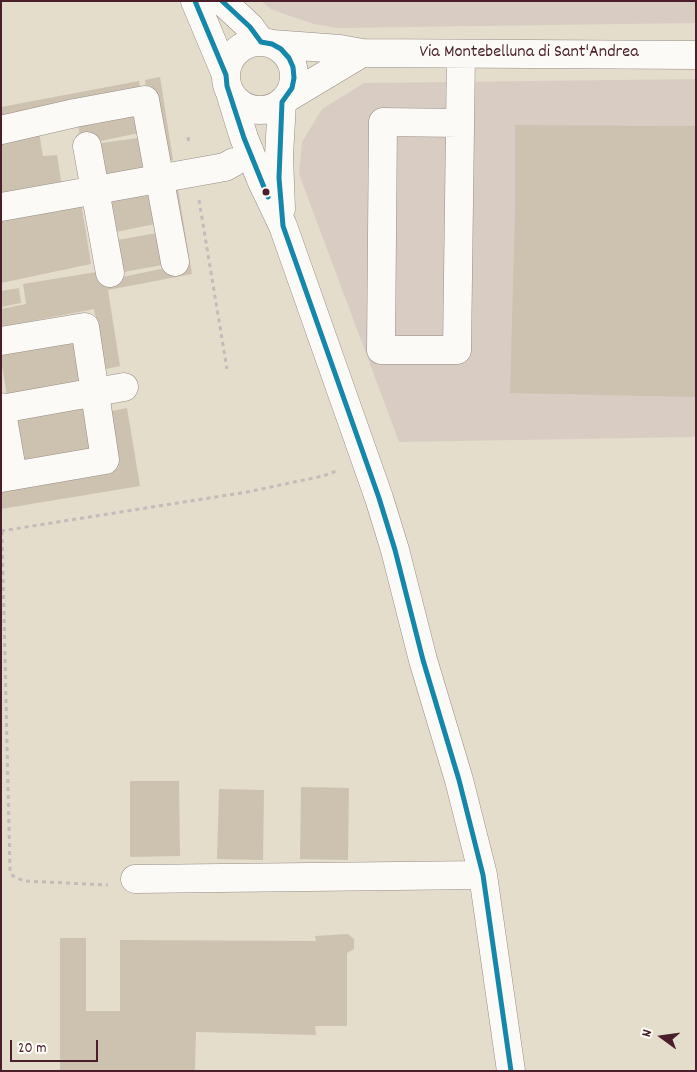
<!DOCTYPE html>
<html>
<head>
<meta charset="utf-8">
<style>
	body { margin:0 }
	#map { position:relative; width:697px; height:1072px; overflow:hidden; background:#e4ddcc; font-family:Dekko,sans-serif }
	canvas { display:block }
	.frame { position:absolute; inset:0; border:2px solid #4a1f2b; pointer-events:none }
	.north { position:absolute; left:637px; top:1012px; width:50px; height:50px; -webkit-text-stroke:4px #fdfcf7; paint-order:stroke; rotate:284deg; font-size:14px; font-weight:700; line-height:20px; text-align:center; color:#4a1f2b }
	.north::after { content:''; display:block; margin:auto; width:18px; height:22px; background:#4a1f2b; clip-path:polygon(50% 0,100% 100%,50% 72%,0 100%) }
	.scale { position:absolute; left:10px; top:1040px; width:88px; height:22px; box-sizing:border-box; border:2px solid #4a1f2b; border-top:0; padding-left:6px; font-size:15px; line-height:18px; white-space:nowrap; color:#4a1f2b; -webkit-text-stroke:4px #fdfcf7; paint-order:stroke }
</style>
</head>
<body>
<div id="map">
<canvas width="697" height="1072"></canvas>
<div class="frame"></div>
<div class="north">N</div>
<div class="scale">20 m</div>
</div>
<script>
const ctx = document.querySelector('canvas').getContext('2d');
ctx.lineJoin = 'round';
function paint(path, color) {
  ctx.fillStyle = color;
  ctx.fill(path, 'evenodd');
}
function shape(rows) {
  const path = new Path2D();
  for (const r of rows) {
    if (r.length === 3) {
      path.moveTo(r[0] + r[2], r[1]);
      path.arc(r[0], r[1], r[2], 0, 2 * Math.PI);
      continue;
    }
    path.moveTo(r[0], r[1]);
    for (let i = 2; i < r.length; i += 2) path.lineTo(r[i], r[i + 1]);
  }
  return path;
}
function stroke(path, color, width, dash) {
  ctx.strokeStyle = color;
  ctx.lineWidth = width;
  ctx.lineCap = dash ? 'butt' : 'round';
  ctx.setLineDash(dash || []);
  ctx.stroke(path);
}
function write(font, color, halo, rows, align = 'center') {
  ctx.font = font + ' Dekko,sans-serif';
  ctx.lineWidth = 4;
  ctx.setLineDash([]);
  ctx.textBaseline = 'middle';
  ctx.strokeStyle = halo;
  ctx.fillStyle = color;
  for (const [text, x, y, turn = 0] of rows) {
    ctx.save();
    ctx.translate(x, y);
    ctx.rotate((+turn || 0) * Math.PI / 180);
    ctx.textAlign = isNaN(turn) ? turn : align;
    if (halo) ctx.strokeText(text, 0, 0);
    ctx.fillText(text, 0, 0);
    ctx.restore();
  }
}
const industrial = shape([
	[261,1,696,1,696,23,338,28,314,24,287,15,271,9],
	[696,79,696,437,399,442,299,174,302,142,322,109,364,83]
]);
const building = shape([
	[160,77,173,160,156,164,145,80],
	[139,81,142,97,1,124,1,107],
	[140,104,144,132,81,145,77,116],
	[515,125,696,126,696,397,510,393,515,213],
	[39,132,43,156,57,155,62,187,1,200,1,138],
	[145,137,150,168,99,176,94,144],
	[169,183,177,183,192,274,108,290,120,366,106,369,94,309,1,327,1,309,26,304,23,284,102,271,103,281,180,265],
	[154,191,160,223,111,233,104,201],
	[81,202,91,264,1,283,1,215],
	[162,232,168,264,118,273,112,241],
	[19,288,21,303,1,307,1,291],
	[73,335,82,381,7,396,1,359,1,348],
	[85,407,95,453,20,467,12,421],
	[127,408,140,486,1,509,1,488,119,467,111,411],
	[130,781,179,781,180,856,130,857],
	[301,787,349,788,348,860,300,859],
	[219,789,264,790,263,860,217,859],
	[348,934,354,939,354,949,347,953,347,1026,315,1026,316,1035,196,1032,195,1071,60,1071,60,938,86,938,86,1011,120,1011,120,940,316,941,315,936]
]);
const path = shape([
	[188,137,189,144],
	[199,200,227,369],
	[1,531,247,492,323,476,339,470],
	[2,531,10,871,13,876,24,881,108,885]
]);
const minor = shape([
	[195,1,226,75],
	[222,1,250,27,261,42],
	[260,76,34],
	[272,44,340,49,362,53,696,55],
	[231,96,244,138,262,182,283,226,379,498,395,550,423,660,459,780,483,875,511,1071],
	[287,98,362,53],
	[460,123,383,122,381,350,457,350,461,54],
	[1,130,75,113,145,100,175,262],
	[87,146,110,273],
	[1,207,225,167,234,162],
	[281,209,279,156,282,102],
	[1,341,85,327,105,460,1,478],
	[1,407,13,476],
	[1,409,124,387],
	[135,879,483,875]
]);
const bus1 = shape([
	[195,1,226,75,227,86,244,138,268,197],
	[222,1,250,27,261,42,272,44,281,49,289,58,293,67,294,78,292,88,282,102,279,178,283,226,379,498,395,550,423,660,459,780,483,875,511,1071]
]);
const markers = [
	[266,192,4.5,"#4a1f2b"]
];
const streetNames = [
	["Via Montebelluna di Sant'Andrea",529,54]
];
paint(industrial, '#d9cdc3');
paint(building, '#cdc2af');
stroke(minor, '#968c85', 29);
stroke(path, '#c2bcba', 3, [4, 4]);
stroke(minor, '#fbfaf7', 28);
stroke(bus1, '#1587aa', 5);
for (const [x, y, r, color] of markers) {
  const dot = new Path2D();
  dot.arc(x, y, r, 0, 2 * Math.PI);
  ctx.fillStyle = color;
  ctx.fill(dot);
  stroke(dot, '#fdfcf7', 2);
}
write('18px', '#4a1f2b', '#fdfcf7', streetNames);
</script>
</body>
</html>
